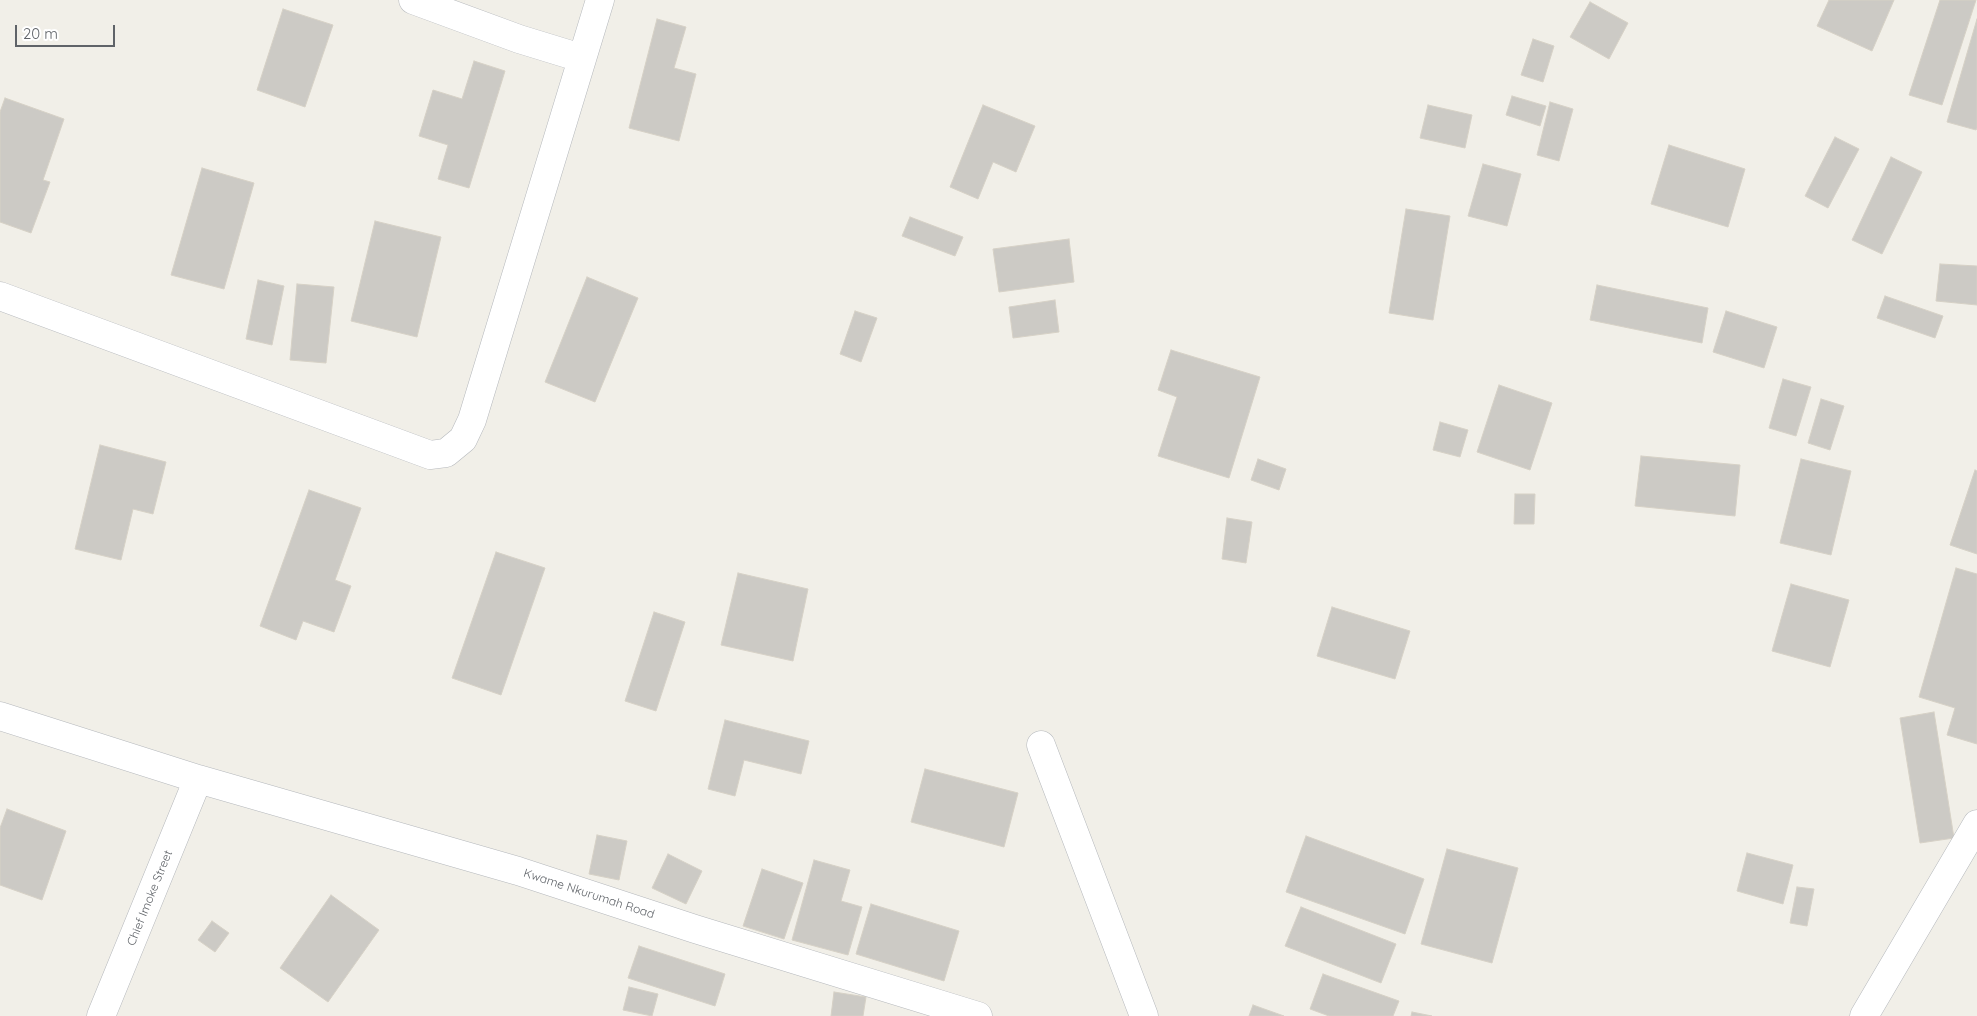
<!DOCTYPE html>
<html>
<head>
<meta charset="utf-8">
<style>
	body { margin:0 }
	#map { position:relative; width:1977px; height:1016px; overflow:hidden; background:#f1efe8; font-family:Quicksand,sans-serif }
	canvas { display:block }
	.scale { position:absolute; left:15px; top:25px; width:100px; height:22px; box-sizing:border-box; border:2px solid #5f6368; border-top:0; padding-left:6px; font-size:15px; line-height:18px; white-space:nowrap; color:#5f6368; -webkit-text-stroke:4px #fff; paint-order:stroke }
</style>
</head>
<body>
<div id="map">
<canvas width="1977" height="1016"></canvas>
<div class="scale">20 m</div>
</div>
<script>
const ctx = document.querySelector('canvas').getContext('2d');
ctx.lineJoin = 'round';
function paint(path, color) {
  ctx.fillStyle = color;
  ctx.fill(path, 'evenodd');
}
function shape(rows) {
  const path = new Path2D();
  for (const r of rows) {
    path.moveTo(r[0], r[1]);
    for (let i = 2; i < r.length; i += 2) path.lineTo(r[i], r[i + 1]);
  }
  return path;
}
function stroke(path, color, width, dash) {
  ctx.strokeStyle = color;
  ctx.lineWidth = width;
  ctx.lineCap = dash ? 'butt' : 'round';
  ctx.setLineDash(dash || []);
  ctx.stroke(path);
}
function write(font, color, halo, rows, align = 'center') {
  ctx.font = font + ' Quicksand,sans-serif';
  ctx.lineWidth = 4;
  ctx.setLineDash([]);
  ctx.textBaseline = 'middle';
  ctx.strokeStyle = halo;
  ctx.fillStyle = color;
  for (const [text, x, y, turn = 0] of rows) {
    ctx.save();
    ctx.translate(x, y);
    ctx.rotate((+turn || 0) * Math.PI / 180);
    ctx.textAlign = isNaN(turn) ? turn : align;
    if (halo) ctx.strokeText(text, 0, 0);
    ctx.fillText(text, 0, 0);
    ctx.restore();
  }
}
const building = shape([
	[1829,0,1894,0,1872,51,1817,26,1829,0],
	[1940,0,1976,0,1942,105,1909,95,1940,0],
	[1590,2,1628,23,1609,59,1570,37,1590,2],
	[283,9,333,25,305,107,257,90,283,9],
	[657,19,686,27,674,68,696,74,679,141,629,128,657,19],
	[1977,19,1977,128,1976,130,1947,122,1977,19],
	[1533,39,1554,46,1543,82,1521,75,1533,39],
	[474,61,505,71,469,188,438,179,448,145,419,136,433,90,462,99,474,61],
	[1512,96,1546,106,1540,126,1506,115,1512,96],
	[5,98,64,119,43,180,50,182,31,233,0,222,0,112,5,98],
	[1550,102,1573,109,1559,161,1537,155,1550,102],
	[983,105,1035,126,1016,172,993,162,978,199,950,187,983,105],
	[1428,105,1472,115,1465,148,1420,138,1428,105],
	[1835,137,1859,149,1828,208,1805,196,1835,137],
	[1669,145,1745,169,1728,227,1651,204,1669,145],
	[1891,157,1922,172,1882,254,1852,240,1891,157],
	[1483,164,1521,174,1507,226,1468,216,1483,164],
	[202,168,254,183,224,289,171,275,202,168],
	[1406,209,1450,216,1433,320,1389,313,1406,209],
	[910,217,963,237,955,256,902,236,910,217],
	[375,221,441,237,417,337,351,321,375,221],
	[1069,239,1074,282,999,292,993,249,1069,239],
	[1940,264,1977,266,1977,305,1936,301,1940,264],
	[587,277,638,298,595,402,545,382,587,277],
	[258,280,284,286,272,345,246,339,258,280],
	[297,284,334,287,326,363,290,360,297,284],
	[1597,285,1708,308,1702,343,1590,320,1597,285],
	[1885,296,1943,316,1935,338,1877,318,1885,296],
	[1055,300,1059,332,1013,338,1009,307,1055,300],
	[855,311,877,318,861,362,840,354,855,311],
	[1726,311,1777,327,1764,368,1713,352,1726,311],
	[1171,350,1260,377,1229,478,1158,456,1177,397,1158,390,1171,350],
	[1783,379,1811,387,1796,436,1769,428,1783,379],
	[1499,385,1552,403,1530,470,1477,452,1499,385],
	[1821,399,1844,406,1830,450,1808,443,1821,399],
	[1440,422,1468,430,1460,457,1433,450,1440,422],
	[100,445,166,462,153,514,133,509,121,560,75,549,100,445],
	[1641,456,1740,465,1735,516,1635,506,1641,456],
	[1258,459,1286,469,1279,490,1251,480,1258,459],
	[1801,459,1851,471,1831,555,1780,543,1801,459],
	[1975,470,1977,471,1977,554,1950,545,1975,470],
	[309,490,361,508,335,580,351,586,334,632,303,621,296,640,260,626,309,490],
	[1515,494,1535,494,1534,524,1514,524,1515,494],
	[1227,518,1252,522,1246,563,1222,559,1227,518],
	[496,552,545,568,501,695,452,678,496,552],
	[1956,568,1977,574,1977,744,1947,735,1955,708,1919,697,1956,568],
	[738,573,808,589,793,661,721,645,738,573],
	[1791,584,1849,600,1830,667,1772,651,1791,584],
	[1332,607,1410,631,1395,679,1317,656,1332,607],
	[654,612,685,622,656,711,625,701,654,612],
	[1934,712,1954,838,1920,843,1900,718,1934,712],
	[725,720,809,741,801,774,744,760,735,796,708,789,725,720],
	[925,769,1018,793,1004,847,911,822,925,769],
	[7,809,66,831,42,900,0,885,0,828,7,809],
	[597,835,627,841,619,880,589,874,597,835],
	[1306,836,1424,879,1405,934,1286,892,1306,836],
	[1447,849,1518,868,1492,963,1421,944,1447,849],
	[1747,853,1793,865,1783,904,1737,891,1747,853],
	[668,854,702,871,686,904,652,888,668,854],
	[814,860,850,870,841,901,862,907,848,955,792,940,814,860],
	[762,869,803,883,784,939,743,926,762,869],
	[1797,887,1814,889,1807,926,1790,923,1797,887],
	[331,895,379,930,328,1002,280,968,331,895],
	[871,904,959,931,944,981,856,954,871,904],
	[1301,907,1396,944,1381,983,1285,946,1301,907],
	[212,921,229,933,215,952,198,940,212,921],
	[639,946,725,974,715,1006,628,978,639,946],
	[1323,974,1399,1001,1393,1016,1329,1016,1310,1009,1323,974],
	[629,987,658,994,652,1016,623,1010,629,987],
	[834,992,866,997,863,1016,831,1016,834,992],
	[1253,1005,1284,1016,1249,1016,1253,1005],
	[1412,1012,1432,1016,1411,1016,1412,1012]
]);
const minor = shape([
	[413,0,519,39,581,58],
	[0,296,430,455,446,453,463,439,472,420,600,0],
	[0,716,198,779,518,871,695,929,978,1016],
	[1041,745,1144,1016],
	[101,1016,198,779],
	[1864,1016,1977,824]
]);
const streetNames = [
	["Kwame Nkurumah Road",589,894,18],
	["Chief Imoke Street",150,898,-68]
];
paint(building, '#cccac5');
stroke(building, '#d6d1c6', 1);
stroke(minor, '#b5b8bc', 29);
stroke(minor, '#fff', 28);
write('12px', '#5f6368', '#fff', streetNames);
</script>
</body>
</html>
